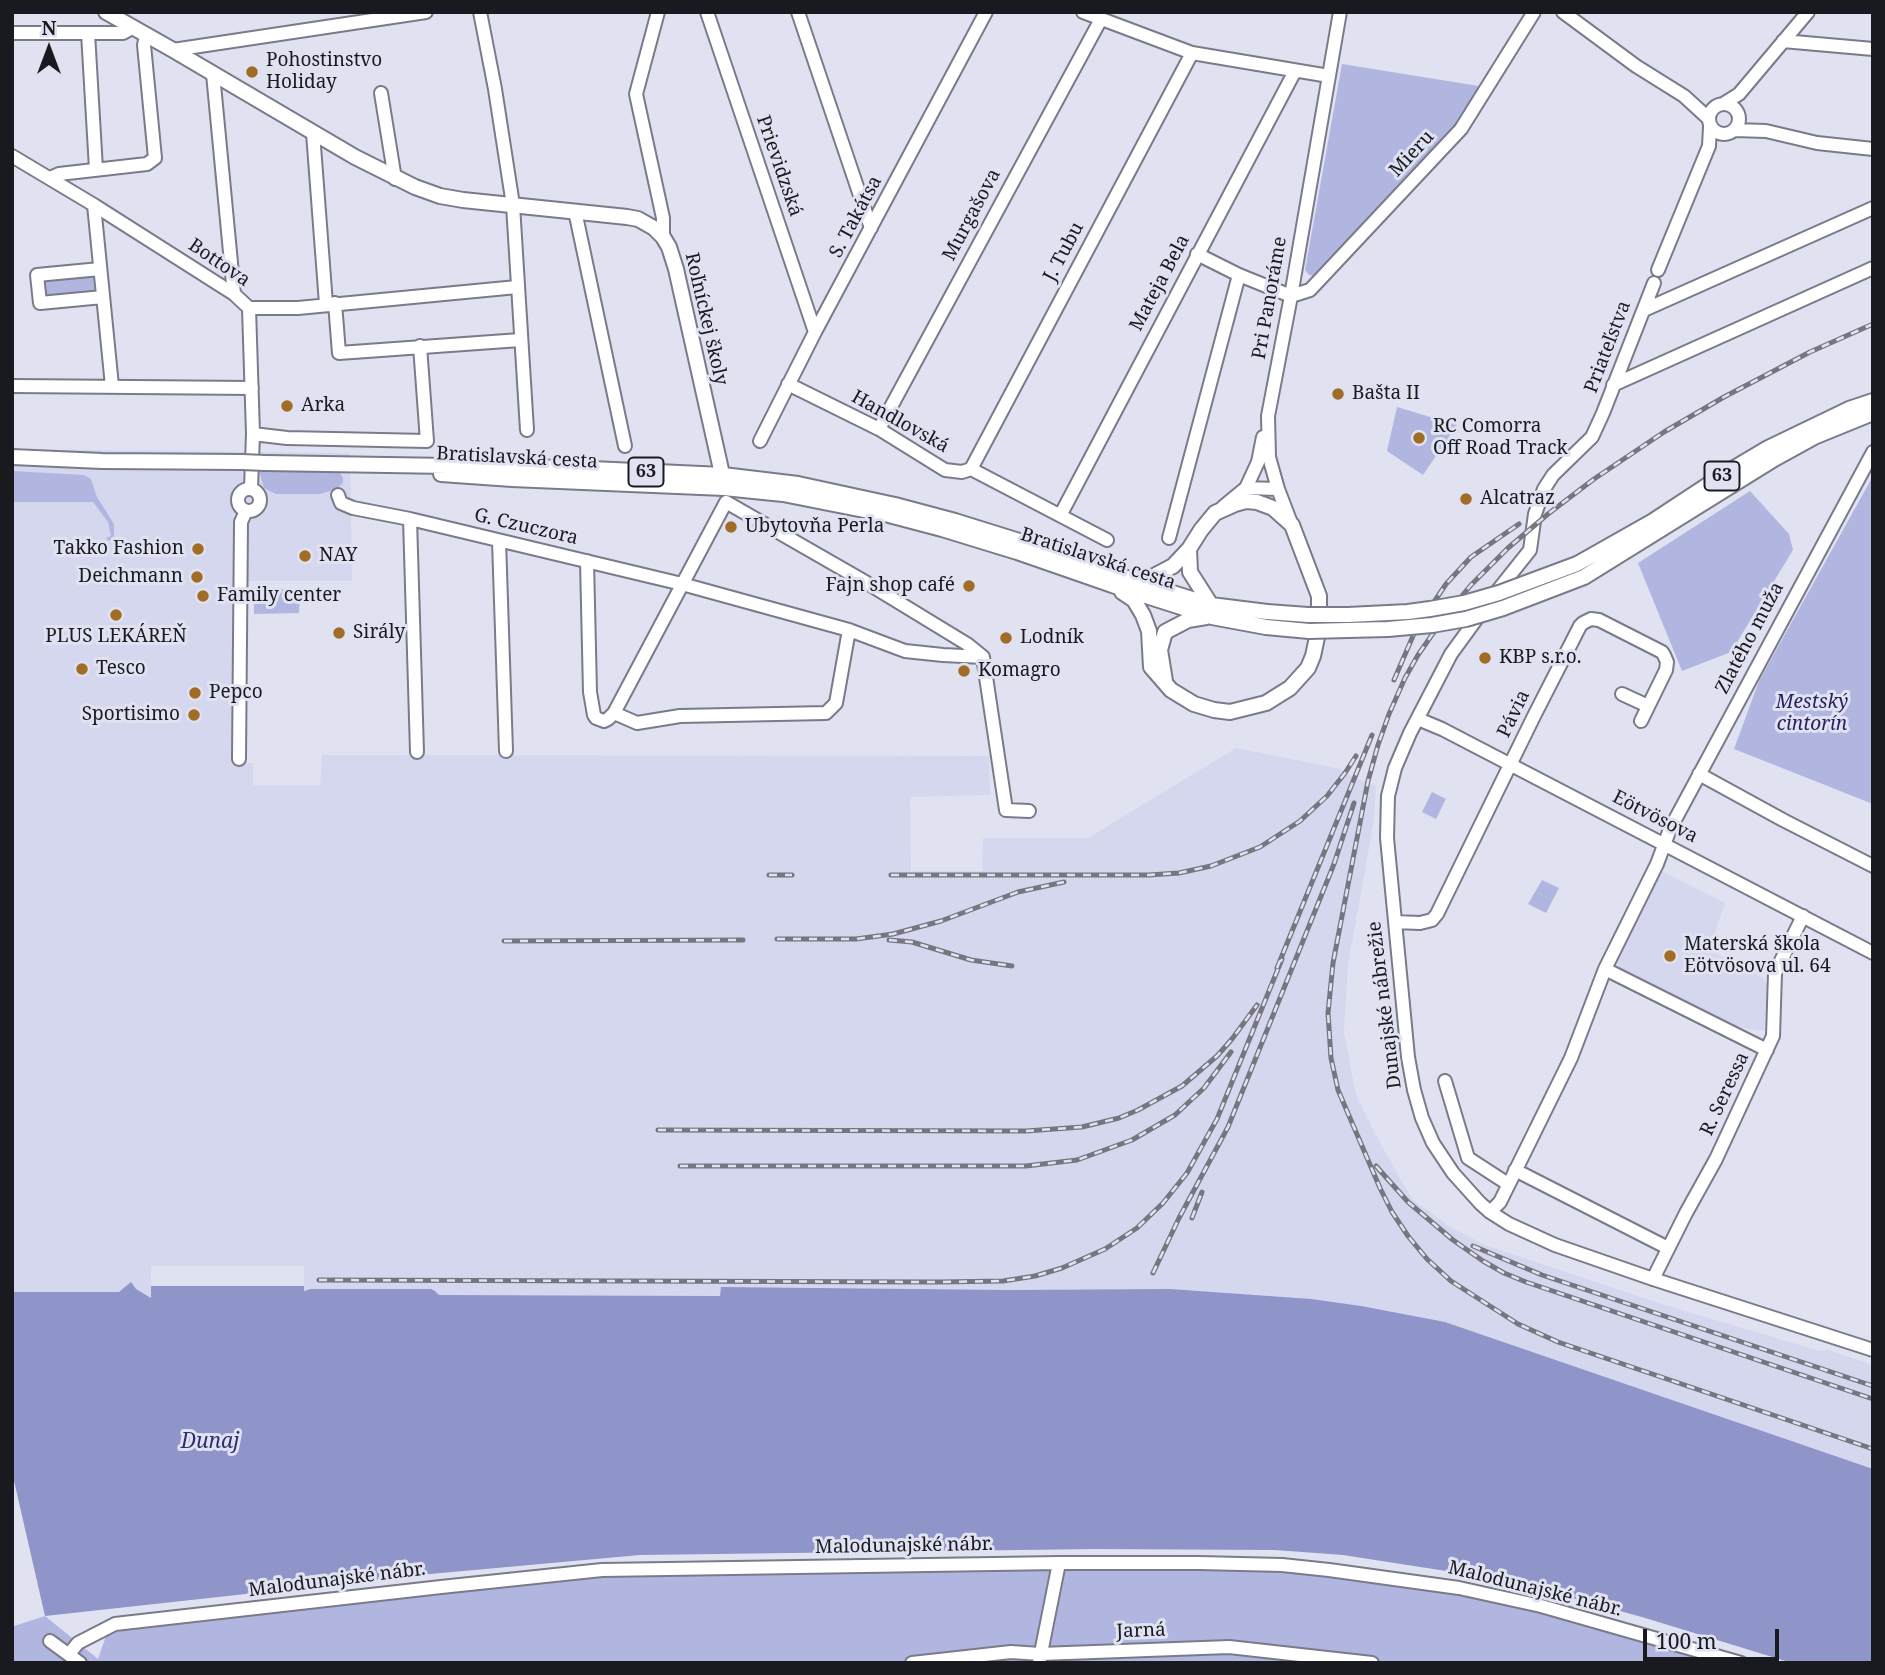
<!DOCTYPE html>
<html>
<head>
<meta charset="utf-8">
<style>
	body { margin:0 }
	#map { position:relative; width:1885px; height:1675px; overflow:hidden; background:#e0e2f2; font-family:"Noto Serif",serif }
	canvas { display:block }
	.frame { position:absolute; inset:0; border:14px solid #191a1f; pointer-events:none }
	.north { position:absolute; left:14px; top:14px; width:70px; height:70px; -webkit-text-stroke:5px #e0e2f2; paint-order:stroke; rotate:0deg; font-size:19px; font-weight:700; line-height:28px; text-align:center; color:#191a1f }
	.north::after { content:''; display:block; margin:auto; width:24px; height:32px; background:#191a1f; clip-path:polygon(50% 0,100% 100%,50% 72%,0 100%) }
	.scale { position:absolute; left:1643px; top:1629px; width:136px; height:32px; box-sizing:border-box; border:4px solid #191a1f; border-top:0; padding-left:9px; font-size:21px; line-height:24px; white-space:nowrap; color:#191a1f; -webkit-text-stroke:5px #e0e2f2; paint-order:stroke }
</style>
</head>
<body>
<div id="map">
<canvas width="1885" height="1675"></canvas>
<div class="frame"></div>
<div class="north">N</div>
<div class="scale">100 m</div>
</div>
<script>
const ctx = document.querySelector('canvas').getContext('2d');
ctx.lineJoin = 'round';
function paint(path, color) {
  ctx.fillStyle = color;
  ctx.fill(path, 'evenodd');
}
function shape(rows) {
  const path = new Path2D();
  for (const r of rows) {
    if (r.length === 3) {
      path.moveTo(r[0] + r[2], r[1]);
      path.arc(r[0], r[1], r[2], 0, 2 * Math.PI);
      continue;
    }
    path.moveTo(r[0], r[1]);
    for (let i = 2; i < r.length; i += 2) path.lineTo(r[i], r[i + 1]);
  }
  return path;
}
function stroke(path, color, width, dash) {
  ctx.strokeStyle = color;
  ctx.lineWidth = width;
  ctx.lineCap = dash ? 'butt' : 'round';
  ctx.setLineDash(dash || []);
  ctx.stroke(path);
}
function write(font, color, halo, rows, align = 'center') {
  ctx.font = font + ' "Noto Serif",serif';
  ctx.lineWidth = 6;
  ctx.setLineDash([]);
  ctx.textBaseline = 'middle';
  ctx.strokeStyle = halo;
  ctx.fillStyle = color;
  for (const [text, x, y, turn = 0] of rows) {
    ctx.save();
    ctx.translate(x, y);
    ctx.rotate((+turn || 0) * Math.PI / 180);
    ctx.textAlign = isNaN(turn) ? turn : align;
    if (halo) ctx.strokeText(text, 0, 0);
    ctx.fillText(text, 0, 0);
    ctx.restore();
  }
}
const built = shape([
	[12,449,350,453,352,581,247,581,246,754,243,754,243,763,253,763,253,785,320,785,322,755,989,756,990,795,910,797,911,871,982,871,983,838,1088,838,1236,748,1341,769,1353,777,1376,786,1374,820,1348,965,1344,1032,1356,1095,1380,1143,1412,1199,1450,1227,1485,1245,1665,1305,1820,1351,1828,1350,1873,1365,1873,1469,1445,1322,1170,1289,1009,1290,722,1287,721,1296,438,1295,435,1291,431,1289,312,1289,304,1291,304,1266,151,1266,151,1298,136,1289,119,1292,12,1292],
	[1659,870,1725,903,1709,950,1764,978,1767,987,1764,1031,1733,1026,1620,969,1617,961]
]);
const green = shape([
	[1342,64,1485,87,1451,135,1314,276,1309,275,1305,270],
	[95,275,97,294,44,299,42,281],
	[1397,407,1457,425,1423,475,1387,451],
	[12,471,84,475,91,479,97,497,114,524,114,536,109,541,106,538,111,536,108,522,93,502,12,502],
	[259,471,334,472,340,473,343,478,343,483,336,489,320,494,276,494,264,488],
	[1873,476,1873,804,1734,749,1759,681],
	[1750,491,1789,534,1793,550,1731,652,1682,671,1638,563],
	[254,589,300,589,299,613,254,614],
	[1432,792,1446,799,1436,819,1422,812],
	[1542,880,1559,888,1546,913,1528,904],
	[1268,1567,1482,1597,1611,1630,1724,1663,12,1663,12,1599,14,1626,45,1616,98,1659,107,1633,291,1608,579,1576,727,1572]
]);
const water = shape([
	[131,1282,136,1289,151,1298,151,1286,304,1286,304,1291,311,1289,431,1289,435,1291,439,1295,720,1296,721,1287,1009,1290,1170,1289,1311,1299,1361,1306,1445,1322,1873,1469,1873,1663,1792,1663,1642,1617,1553,1593,1485,1577,1343,1555,1275,1550,1095,1549,640,1555,419,1575,45,1616,12,1472,12,1292,119,1292]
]);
const minor = shape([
	[480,12,495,89,513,205,527,430],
	[658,12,636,94,663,218,663,237],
	[707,12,815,332],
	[798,12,871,228],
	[1083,12,1192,53,1329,76],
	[1563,12,1636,66,1684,96,1708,118],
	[12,33,123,33,132,28],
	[88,33,96,169],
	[1783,41,1873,49],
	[173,50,426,12],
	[213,74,234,294],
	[381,93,395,179],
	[1724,119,15],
	[1723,104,1739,94,1808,12],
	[1734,130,1766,131,1817,143,1873,149],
	[313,133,326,304],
	[12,156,94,205,234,294,249,308,253,434,251,488],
	[50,178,59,174,147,164,155,158,144,45,146,36],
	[94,205,112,386],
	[575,211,625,446],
	[1197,254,1239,275,1291,296],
	[100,269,37,275,40,303,103,297],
	[1658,270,1709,146,1710,127],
	[1654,283,1603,413,1592,437,1553,475,1544,489,1535,514,1530,550,1491,599,1451,654,1410,733,1395,768,1388,796,1387,838,1408,1057,1414,1090,1422,1118,1433,1143,1453,1173,1480,1203,1490,1212,1509,1224,1555,1245,1653,1279,1873,1350],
	[1291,296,1310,290,1461,129,1534,12],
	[335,303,339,353,520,340],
	[249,308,298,308,517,287],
	[1644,310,1873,208],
	[788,384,879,429,945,470,962,472,971,469,1107,540],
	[1613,385,1873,268],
	[12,386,252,388],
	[879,429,1101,19],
	[253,434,287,438,427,441,420,346],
	[760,441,815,332,986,12],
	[971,469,1192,53],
	[1246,488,1278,489],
	[249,500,11],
	[338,495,341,503,353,508,410,519,682,584,849,630,905,651,943,655,983,657],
	[726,502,867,583,967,644,983,657,1006,810,1029,811],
	[1223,507,1246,488,1258,462,1263,437],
	[1061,514,1295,71],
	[410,519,417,752],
	[1291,523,1278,489,1269,457,1268,416,1291,296,1340,12],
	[1169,538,1239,275],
	[499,541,506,751],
	[587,561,590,692,594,715,596,718,604,721,608,719,614,713,726,502],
	[1622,694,1648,706],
	[614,713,637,723,680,716,826,713,836,703,849,630],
	[1418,719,1442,729,1873,953],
	[239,759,241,522,246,511],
	[1699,774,1783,820,1873,866],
	[1395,922,1420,923,1432,920,1437,914,1534,716,1580,626,1583,623,1591,619,1599,620,1662,652,1664,655,1667,662,1666,670,1641,721],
	[1605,969,1767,1050],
	[1445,1081,1468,1158,1508,1184],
	[1515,1170,1668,1248],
	[1490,1212,1500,1202,1571,1058,1605,969,1657,864,1670,829,1873,452],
	[1653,1279,1686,1213,1716,1159,1773,1036,1775,973,1803,916],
	[50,1641,80,1663],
	[69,1654,78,1643,115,1624,441,1587,602,1570,1059,1563,1199,1563,1282,1565,1329,1570,1459,1588,1541,1606,1741,1663],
	[912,1663,1011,1652,1040,1654,1229,1647,1372,1663],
	[1039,1663,1059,1563]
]);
const major = shape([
	[106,12,173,50,355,157,415,187,440,196,463,200,627,217,638,219,654,228,663,237,669,247,676,269,724,483],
	[12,457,102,461,242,462],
	[265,463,570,468,723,475,798,484,895,505,955,521,1048,550,1141,583,1211,605,1267,612],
	[441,474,512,479,724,488,783,494,889,515,942,529,1017,552,1112,585,1212,617,1266,627],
	[1189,549,1190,572,1211,605],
	[1577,564,1653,521,1726,473,1768,448,1849,409,1873,401],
	[1584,577,1774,459,1814,437,1873,413],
	[1122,592,1134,600,1143,615,1149,631,1151,667,1171,690,1194,704,1214,710,1230,712,1266,703,1290,688,1308,668,1313,656,1319,628,1319,596,1292,525,1273,508,1257,502,1246,501,1235,504,1215,513,1201,530,1189,549,1173,566,1141,583],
	[1165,681,1160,650,1165,632,1188,620,1206,617]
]);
const rail = shape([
	[1873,324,1810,352,1724,397,1664,432,1594,479,1548,514,1508,548,1471,585,1445,616,1418,655,1405,678,1389,714,1378,745,1368,781,1333,963,1328,1013,1331,1058,1338,1090,1380,1188,1392,1212,1408,1236,1427,1259,1451,1281,1518,1324,1558,1342,1873,1449],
	[1394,680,1416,629,1446,584,1471,557,1519,524],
	[769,875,792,875],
	[891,875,1149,875,1179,873,1211,866,1260,847,1300,821,1327,796,1345,773,1356,756],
	[777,939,856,939,893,934,941,921,1018,892,1064,882],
	[889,940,912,942,971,960,1012,966],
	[504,941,743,940],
	[1277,968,1372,735],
	[658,1130,1026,1131,1082,1127,1119,1118,1138,1110,1182,1086,1217,1056,1232,1039,1257,1005],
	[680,1166,1026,1166,1077,1160,1132,1140,1175,1115,1204,1088,1231,1052],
	[1376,1166,1408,1202,1453,1240,1483,1261,1504,1273,1526,1282,1873,1399],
	[1192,1218,1202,1192],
	[1473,1246,1542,1275,1873,1386],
	[1153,1273,1179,1218,1228,1127,1334,864,1354,803],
	[319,1280,938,1282,1003,1281,1035,1276,1062,1268,1105,1249,1137,1228,1163,1203,1187,1173,1217,1119,1282,959]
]);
const majorBridge = shape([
	[242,462,265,463],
	[1267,612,1308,615,1348,615,1408,612,1430,609,1464,603,1499,593,1577,564],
	[1266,627,1309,631,1348,630,1388,629,1432,625,1466,619,1503,608,1584,577]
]);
const markers = [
	[252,72,7,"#a16c25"],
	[1338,394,7,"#a16c25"],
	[287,406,7,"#a16c25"],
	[1419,438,7,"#a16c25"],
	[1466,499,7,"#a16c25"],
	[731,527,7,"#a16c25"],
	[198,549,7,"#a16c25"],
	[305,556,7,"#a16c25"],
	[197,577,7,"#a16c25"],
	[969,586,7,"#a16c25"],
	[203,596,7,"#a16c25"],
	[116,615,7,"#a16c25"],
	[339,633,7,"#a16c25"],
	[1006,638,7,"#a16c25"],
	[1485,658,7,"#a16c25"],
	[82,669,7,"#a16c25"],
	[964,671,7,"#a16c25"],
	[195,693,7,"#a16c25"],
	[194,715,7,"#a16c25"],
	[1670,956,7,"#a16c25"]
];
const shields = [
	[646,472,35],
	[1722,476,35]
];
const shieldNames = [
	["63",646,472],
	["63",1722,476]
];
const poiNames = [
	["Pohostinstvo",266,61],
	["Holiday",266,83],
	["Bašta II",1352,394],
	["Arka",301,406],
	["RC Comorra",1433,427],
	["Off Road Track",1433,449],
	["Alcatraz",1480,499],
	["Ubytovňa Perla",745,527],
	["Takko Fashion",184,549,"right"],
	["NAY",319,556],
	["Deichmann",183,577,"right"],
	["Fajn shop café",955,586,"right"],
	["Family center",217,596],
	["Sirály",353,633],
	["PLUS LEKÁREŇ",116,637,"center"],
	["Lodník",1020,638],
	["KBP s.r.o.",1499,658],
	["Tesco",96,669],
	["Komagro",978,671],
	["Pepco",209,693],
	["Sportisimo",180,715,"right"],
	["Materská škola",1684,945],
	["Eötvösova ul. 64",1684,967]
];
const streetNames = [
	["Mieru",1412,154,-47],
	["Prievidzská",779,166,71],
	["Murgašova",972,215,-62],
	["S. Takátsa",856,217,-62],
	["J. Tubu",1064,252,-62],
	["Bottova",219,263,34],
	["Mateja Bela",1160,283,-62],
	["Pri Panoráme",1270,298,-80],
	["Roľníckej školy",706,319,77],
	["Priateľstva",1608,347,-69],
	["Handlovská",900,422,29],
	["Bratislavská cesta",517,458,3],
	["G. Czuczora",526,527,13],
	["Bratislavská cesta",1098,559,18],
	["Zlatého muža",1750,638,-62],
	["Pávia",1514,714,-64],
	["Eötvösova",1655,817,27],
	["Dunajské nábrežie",1385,1005,-97],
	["R. Seressa",1725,1094,-65],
	["Malodunajské nábr.",904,1546,-1],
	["Malodunajské nábr.",337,1580,-7],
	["Malodunajské nábr.",1535,1589,14],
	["Jarná",1141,1631,-2]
];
const parkNames = [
	["Mestský",1812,703],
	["cintorín",1812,725]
];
const waterNames = [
	["Dunaj",210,1442]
];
paint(built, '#d5d7ee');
paint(green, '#b1b6e0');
paint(water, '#8f94c9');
stroke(minor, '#7a7b89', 16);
stroke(major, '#7a7b89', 18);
stroke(minor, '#fff', 12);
stroke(major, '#fff', 14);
stroke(rail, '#757680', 5);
stroke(rail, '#e0e2f2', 2.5, [8]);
stroke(majorBridge, '#7a7b89', 18, []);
stroke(majorBridge, '#fff', 14);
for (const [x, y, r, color] of markers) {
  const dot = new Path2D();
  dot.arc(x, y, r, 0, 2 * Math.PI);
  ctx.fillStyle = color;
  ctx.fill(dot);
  stroke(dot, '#e0e2f2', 2.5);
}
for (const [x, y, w] of shields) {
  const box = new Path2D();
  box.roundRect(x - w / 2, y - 14.5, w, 29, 5);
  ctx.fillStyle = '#e0e2f2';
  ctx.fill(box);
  stroke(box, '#191a1f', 2);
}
write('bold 18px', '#191a1f', null, shieldNames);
write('19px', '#191a1f', '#e0e2f2', poiNames, 'left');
write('19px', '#191a1f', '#e0e2f2', streetNames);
write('italic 19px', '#252160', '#e0e2f2', parkNames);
write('italic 21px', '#2e2d6d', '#e0e2f2', waterNames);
</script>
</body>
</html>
